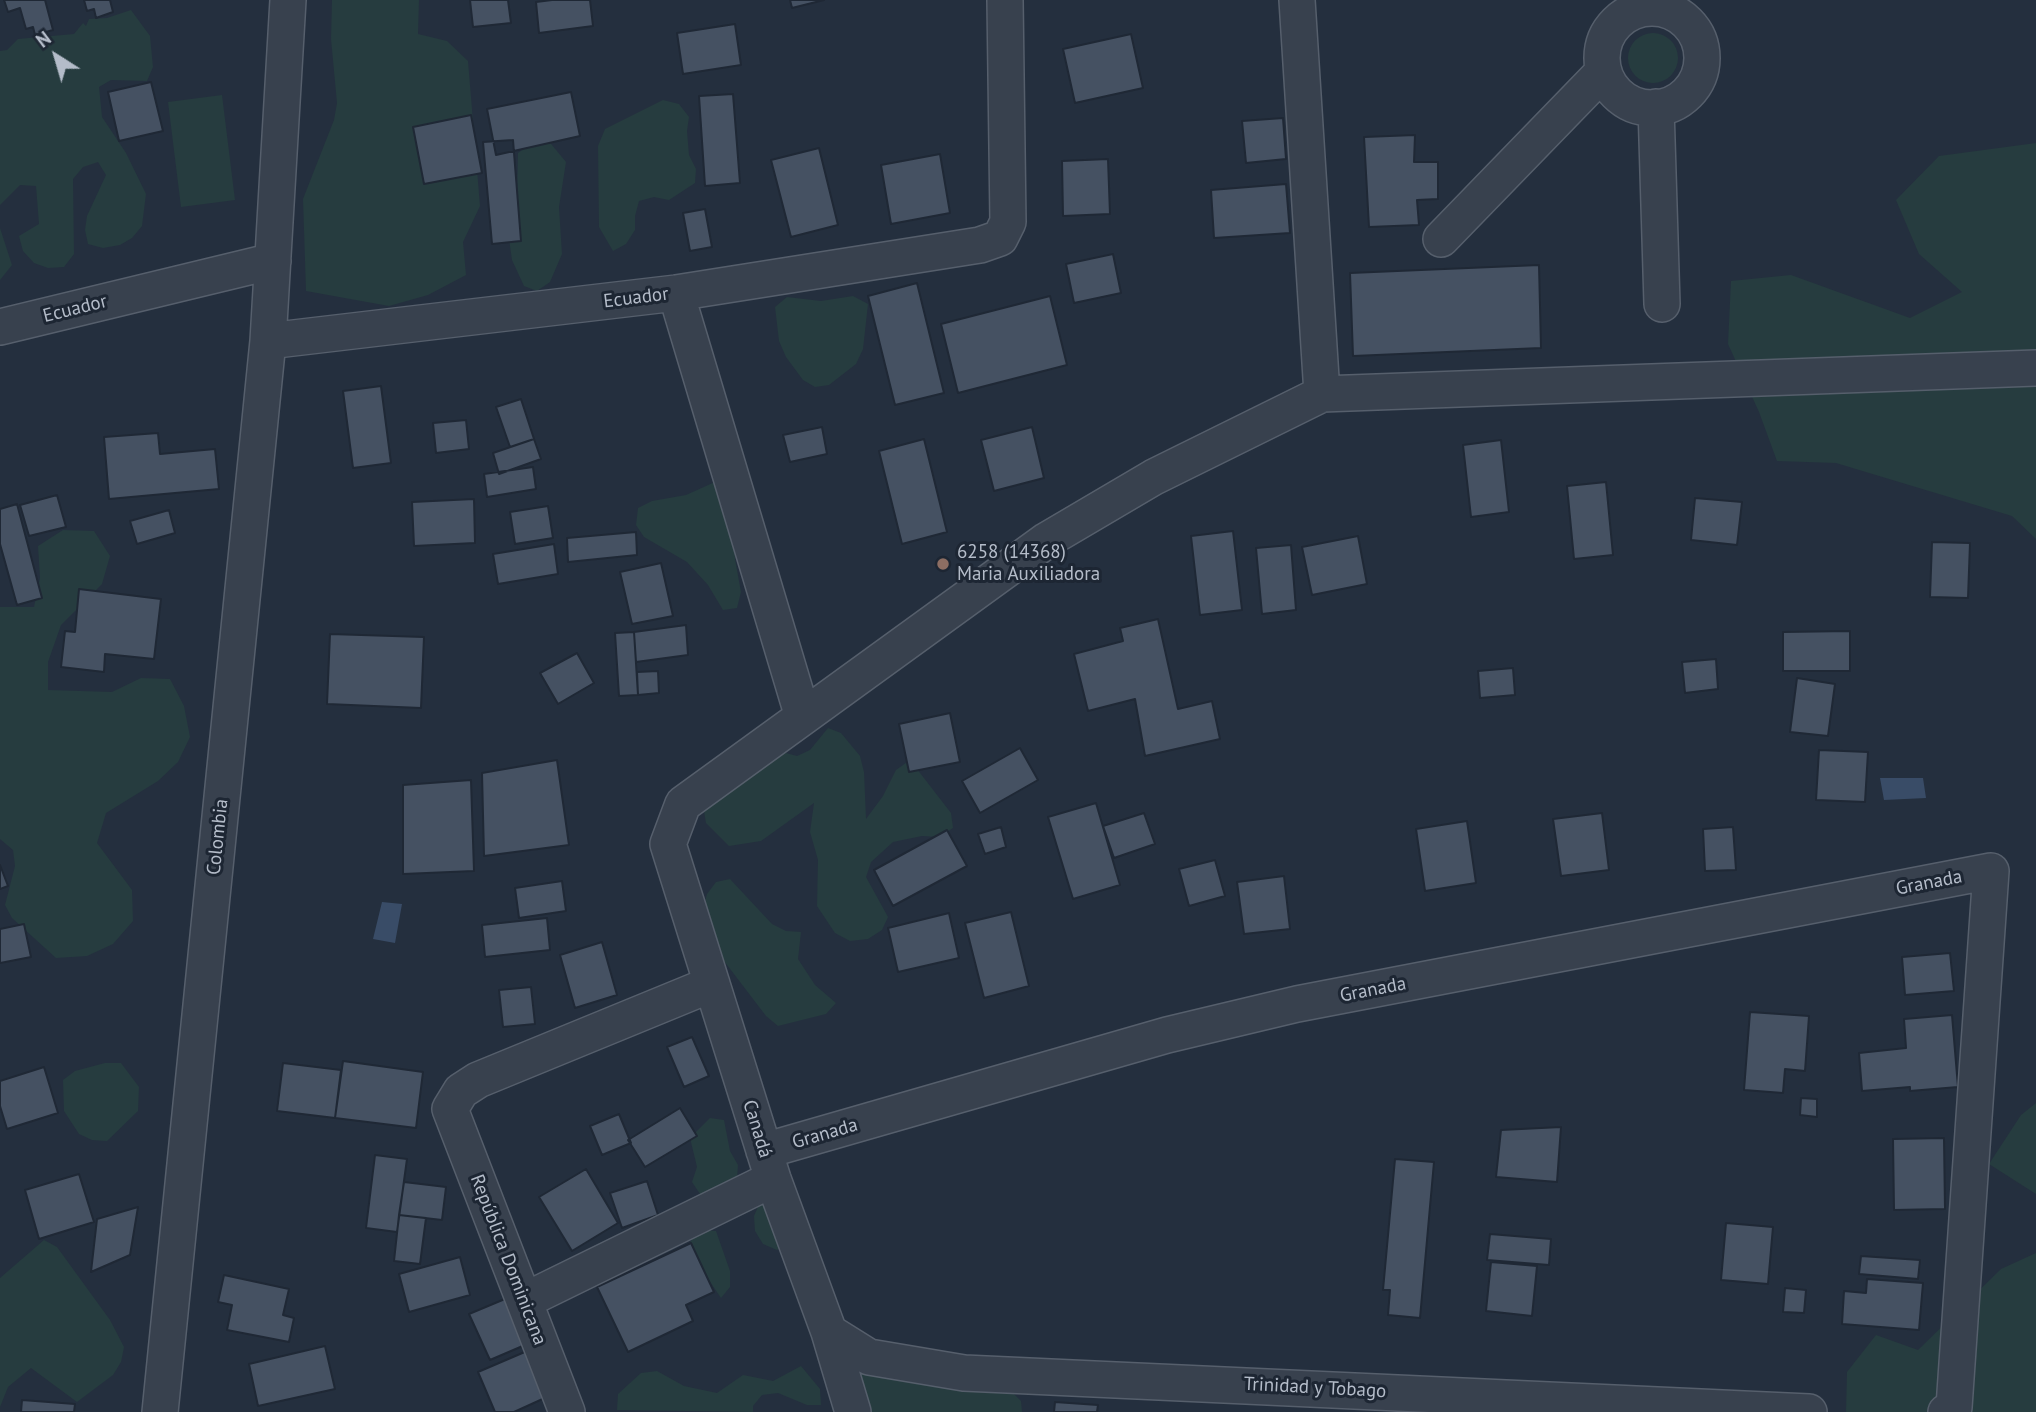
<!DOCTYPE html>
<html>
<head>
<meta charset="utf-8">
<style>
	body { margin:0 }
	#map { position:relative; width:2036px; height:1412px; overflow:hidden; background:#242f3e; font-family:"PT Sans",sans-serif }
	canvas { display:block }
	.north { position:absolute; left:21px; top:21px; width:70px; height:70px; -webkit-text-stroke:5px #1d2633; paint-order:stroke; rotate:323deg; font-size:19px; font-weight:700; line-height:28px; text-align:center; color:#b4bcc9 }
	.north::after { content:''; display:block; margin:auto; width:24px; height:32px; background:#b4bcc9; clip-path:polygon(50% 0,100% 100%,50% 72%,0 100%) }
</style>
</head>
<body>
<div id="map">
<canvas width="2036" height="1412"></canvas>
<div class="north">N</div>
</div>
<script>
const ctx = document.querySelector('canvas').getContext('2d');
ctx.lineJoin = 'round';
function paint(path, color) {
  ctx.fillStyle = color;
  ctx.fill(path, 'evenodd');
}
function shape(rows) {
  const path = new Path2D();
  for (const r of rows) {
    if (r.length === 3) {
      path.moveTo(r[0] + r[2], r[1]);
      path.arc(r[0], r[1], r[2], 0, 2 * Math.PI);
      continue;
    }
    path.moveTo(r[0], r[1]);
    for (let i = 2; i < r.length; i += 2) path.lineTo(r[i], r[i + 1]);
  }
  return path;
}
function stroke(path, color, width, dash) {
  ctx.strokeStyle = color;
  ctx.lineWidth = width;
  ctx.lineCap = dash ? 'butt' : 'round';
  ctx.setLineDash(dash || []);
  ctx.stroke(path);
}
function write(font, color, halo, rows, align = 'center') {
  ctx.font = font + ' "PT Sans",sans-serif';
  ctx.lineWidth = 6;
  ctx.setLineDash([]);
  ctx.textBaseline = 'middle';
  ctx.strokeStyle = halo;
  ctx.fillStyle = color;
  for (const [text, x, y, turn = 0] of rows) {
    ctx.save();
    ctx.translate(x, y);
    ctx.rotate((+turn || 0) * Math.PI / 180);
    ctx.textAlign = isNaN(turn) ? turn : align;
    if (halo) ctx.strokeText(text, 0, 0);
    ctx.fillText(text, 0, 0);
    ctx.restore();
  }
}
const green = shape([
	[332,0,419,0,418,34,447,41,468,61,480,206,463,242,466,275,428,295,389,306,306,291,303,199,334,120,337,103,331,39],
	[131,10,150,36,153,67,147,81,111,80,99,87,102,117,126,153,146,194,142,226,132,238,120,245,103,248,88,244,85,230,87,216,106,175,98,162,83,167,73,179,74,254,64,267,48,268,34,263,23,251,19,236,39,224,36,186,20,185,0,205,0,51,7,50,18,39,74,34,83,23,86,26,89,19,107,18],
	[1653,58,25],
	[222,95,235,200,181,207,168,102],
	[663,100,679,104,689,117,687,131,689,155,696,169,695,183,669,200,654,197,639,201,635,216,635,230,626,244,613,251,599,227,598,146,605,129],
	[547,139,566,162,559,207,562,254,550,282,537,291,524,286,512,260,508,232,517,198,518,153,532,143],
	[2036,143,2036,539,2012,516,1836,463,1777,461,1759,412,1728,344,1731,281,1791,275,1910,318,1962,292,1919,254,1896,200,1939,156],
	[0,228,12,265,0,280],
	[853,296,868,304,863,349,856,364,829,385,815,387,803,380,786,357,779,341,775,307,787,297,821,301],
	[715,482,733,515,735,559,741,592,737,608,723,610,708,585,687,562,644,537,636,525,638,508,652,501,686,495],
	[63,530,94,531,110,556,102,584,61,625,48,662,48,690,112,692,141,678,170,679,184,706,190,737,178,762,158,781,106,813,97,843,132,890,133,921,113,944,87,956,56,958,12,918,5,905,15,866,13,850,0,839,0,607,34,607,40,578,38,546],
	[828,728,841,733,860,756,864,772,866,819,883,796,896,770,910,760,951,813,953,828,939,837,922,836,893,842,871,862,866,877,888,917,882,930,868,939,850,941,835,933,817,906,818,860,810,832,814,803,761,841,729,846,706,823,703,805,752,744,797,756,810,750],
	[730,879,772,924,786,931,801,932,798,959,815,985,836,1003,826,1014,778,1026,766,1016,708,940,703,909,707,894,716,882],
	[105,1063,121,1063,139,1087,138,1111,107,1141,92,1140,79,1134,64,1111,63,1080,75,1071],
	[2036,1103,2036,1194,1989,1164,2021,1115],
	[710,1118,724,1120,730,1151,738,1165,737,1179,715,1198,700,1194,692,1182,697,1167,690,1138],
	[772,1193,789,1241,777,1250,763,1244,755,1231,754,1216,760,1202],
	[700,1230,716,1231,730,1271,730,1287,721,1298,694,1258,690,1242],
	[44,1240,57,1247,110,1320,124,1347,121,1362,113,1375,77,1402,31,1368,8,1387,0,1407,0,1278],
	[2036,1253,2036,1412,1846,1412,1847,1372,1876,1335,1918,1350,2001,1269],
	[840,1362,1010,1390,1021,1401,1022,1412,833,1412,826,1373],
	[801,1366,820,1389,821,1405,807,1405,778,1393,762,1395,753,1406,753,1412,617,1410,618,1394,641,1373,657,1371,684,1386,717,1393,743,1375,773,1381]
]);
const water = shape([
	[1880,778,1923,778,1926,798,1884,800],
	[382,902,402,904,395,943,373,939]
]);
const building = shape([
	[4,0,45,0,53,30,35,35,33,27,26,29,20,8,8,12,4,0],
	[84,0,110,0,113,12,96,18,94,9,87,11,84,0],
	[470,0,508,0,511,23,473,27,470,0],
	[552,0,590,0,593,26,539,33,536,2,552,0],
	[790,0,824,0,792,8,790,0],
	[735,24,741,65,683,74,677,33,735,24],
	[1131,34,1143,88,1075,103,1063,49,1131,34],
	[151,82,163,131,119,141,108,92,151,82],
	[571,92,580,136,496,155,487,109,571,92],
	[733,94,740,183,705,186,699,96,733,94],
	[471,115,482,173,424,184,413,127,471,115],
	[1283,118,1286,159,1246,163,1242,121,1283,118],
	[1415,135,1414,162,1438,162,1438,199,1417,200,1419,225,1369,227,1364,137,1415,135],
	[513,140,521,241,492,244,483,142,513,140],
	[819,148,838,225,791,237,771,160,819,148],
	[940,154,950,213,891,224,881,165,940,154],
	[1108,159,1110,214,1063,216,1062,161,1108,159],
	[1286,184,1290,233,1214,238,1211,190,1286,184],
	[705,209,712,247,690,251,683,213,705,209],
	[1113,254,1121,293,1074,303,1066,264,1113,254],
	[1539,265,1541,348,1353,356,1350,273,1539,265],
	[917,283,944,393,895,405,868,296,917,283],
	[1050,296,1067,365,958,393,941,324,1050,296],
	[381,386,391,463,353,468,343,391,381,386],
	[521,399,534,439,510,447,496,407,521,399],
	[466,420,469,449,436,453,433,423,466,420],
	[822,427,827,454,790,462,783,435,822,427],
	[1032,427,1044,478,994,491,981,440,1032,427],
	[158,433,160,454,215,449,219,489,109,499,104,437,158,433],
	[534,439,541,459,499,474,493,453,534,439],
	[924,439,947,532,902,544,879,451,924,439],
	[1501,440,1509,512,1471,517,1463,445,1501,440],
	[533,467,536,489,487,497,484,474,533,467],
	[1606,482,1613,555,1574,559,1567,486,1606,482],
	[57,495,66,527,29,536,20,505,57,495],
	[1695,498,1742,502,1737,545,1691,540,1695,498],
	[474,499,475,543,414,546,412,502,474,499],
	[17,504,42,598,17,605,0,544,0,509,17,504],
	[548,506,553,538,515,544,510,512,548,506],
	[169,510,175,533,137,544,130,521,169,510],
	[1233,531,1242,610,1200,615,1191,536,1233,531],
	[636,532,637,555,568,562,567,538,636,532],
	[1358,536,1367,584,1312,595,1302,547,1358,536],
	[1932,542,1970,543,1968,598,1930,597,1932,542],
	[554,544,558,574,498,584,493,554,554,544],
	[1291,545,1296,610,1262,614,1256,548,1291,545],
	[661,563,673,616,632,624,620,572,661,563],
	[79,589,161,599,154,659,105,654,104,672,61,667,65,631,75,632,79,589],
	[1158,619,1178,709,1212,701,1220,739,1145,756,1135,699,1088,711,1074,654,1123,641,1120,628,1158,619],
	[686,625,688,655,636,662,634,632,686,625],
	[1850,631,1850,671,1783,671,1783,632,1850,631],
	[634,632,638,695,619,696,615,633,634,632],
	[330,634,424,637,421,708,327,704,330,634],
	[577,653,594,683,558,704,540,673,577,653],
	[1716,659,1718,689,1685,693,1682,662,1716,659],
	[1513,668,1515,695,1480,698,1478,671,1513,668],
	[658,671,659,693,638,695,637,672,658,671],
	[1797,678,1835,684,1828,736,1790,732,1797,678],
	[950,713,960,762,909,772,899,724,950,713],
	[1020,748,1038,780,980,813,962,781,1020,748],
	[1819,750,1868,752,1865,802,1816,800,1819,750],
	[557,760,569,845,484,856,482,773,557,760],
	[471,780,474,871,403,874,403,785,471,780],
	[1096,803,1120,885,1073,899,1048,817,1096,803],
	[1144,813,1155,844,1114,858,1103,826,1144,813],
	[1602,813,1609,870,1561,876,1553,819,1602,813],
	[1467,821,1476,883,1425,891,1416,829,1467,821],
	[1001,827,1006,847,985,854,978,834,1001,827],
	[1733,827,1736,870,1705,871,1703,829,1733,827],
	[947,830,967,866,893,906,874,870,947,830],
	[1215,860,1225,896,1189,906,1179,869,1215,860],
	[0,865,8,886,0,889,0,865],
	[1284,876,1290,929,1244,934,1237,882,1284,876],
	[562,881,566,911,519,918,515,888,562,881],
	[1011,912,1029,986,984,998,965,923,1011,912],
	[949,913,959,958,898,972,888,928,949,913],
	[547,918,550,950,485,957,482,925,547,918],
	[24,924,31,957,0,963,0,929,24,924],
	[602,942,617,995,575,1008,560,955,602,942],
	[1950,953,1954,991,1905,995,1902,957,1950,953],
	[531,987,535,1024,503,1027,499,990,531,987],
	[1750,1012,1809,1016,1805,1071,1785,1069,1783,1093,1744,1090,1750,1012],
	[1952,1015,1958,1087,1910,1091,1910,1087,1862,1091,1859,1053,1906,1048,1904,1019,1952,1015],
	[692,1037,709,1076,684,1087,667,1047,692,1037],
	[343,1061,423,1072,416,1128,335,1118,343,1061],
	[283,1063,341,1070,335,1118,277,1111,283,1063],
	[44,1067,58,1113,7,1129,0,1106,0,1081,44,1067],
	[1801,1098,1817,1099,1817,1117,1800,1115,1801,1098],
	[680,1108,697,1136,645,1167,628,1140,680,1108],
	[619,1114,631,1143,602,1155,590,1126,619,1114],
	[1561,1127,1557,1182,1496,1177,1501,1130,1561,1127],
	[1944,1138,1945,1209,1894,1210,1893,1139,1944,1138],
	[375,1155,407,1159,397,1232,366,1228,375,1155],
	[1395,1159,1434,1162,1420,1318,1388,1315,1390,1290,1383,1290,1395,1159],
	[586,1169,618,1223,572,1251,539,1197,586,1169],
	[79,1174,94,1222,39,1239,25,1190,79,1174],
	[647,1181,658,1215,622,1228,610,1193,647,1181],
	[404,1182,446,1187,442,1220,399,1215,404,1182],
	[138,1207,130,1255,91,1272,97,1219,138,1207],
	[399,1215,426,1218,420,1264,394,1261,399,1215],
	[1726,1223,1773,1227,1768,1284,1721,1280,1726,1223],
	[1490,1234,1551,1239,1549,1265,1487,1260,1490,1234],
	[691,1243,714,1292,686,1305,693,1321,628,1352,597,1287,691,1243],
	[1861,1256,1920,1260,1918,1279,1859,1274,1861,1256],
	[460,1257,470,1295,409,1312,399,1274,460,1257],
	[1491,1262,1537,1266,1532,1316,1486,1311,1491,1262],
	[224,1275,289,1289,283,1315,294,1318,289,1342,227,1330,232,1305,218,1302,224,1275],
	[1867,1279,1923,1283,1919,1330,1842,1324,1844,1291,1866,1293,1867,1279],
	[1785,1288,1806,1290,1804,1313,1783,1312,1785,1288],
	[512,1296,532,1342,490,1360,469,1314,512,1296],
	[325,1346,335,1389,258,1406,249,1364,325,1346],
	[527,1351,547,1397,514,1412,495,1412,478,1372,527,1351],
	[22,1400,75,1404,74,1412,21,1412,22,1400],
	[1055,1402,1098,1405,1097,1412,1054,1412,1055,1402]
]);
const minor = shape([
	[1297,0,1322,394],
	[1652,58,50],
	[1656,107,1662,304],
	[1441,239,1603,72],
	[676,293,803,717],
	[0,327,273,261],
	[268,341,676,293,980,245,1000,238,1008,222,1005,0],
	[764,1151,1167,1035,1297,1004,1991,871,1954,1407,1946,1412],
	[524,1301,773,1179],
	[829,1332,869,1357,964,1373,1809,1412],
	[160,1412,268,341,288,0],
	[567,1412,450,1109,461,1091,478,1080,712,984],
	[853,1412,829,1332,773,1179,668,844,683,804,1047,540,1154,477,1322,394,2036,368]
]);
const markers = [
	[943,564,7,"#8d6e63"]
];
const streetNames = [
	["Ecuador",636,298,-7],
	["Ecuador",75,309,-14],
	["Colombia",218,837,-84],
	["Granada",1929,883,-11],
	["Granada",1373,990,-11],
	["Canadá",757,1129,73],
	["Granada",825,1134,-16],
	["República Dominicana",508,1260,69],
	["Trinidad y Tobago",1315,1388,3]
];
const poiNames = [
	["6258 (14368)",957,553],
	["Maria Auxiliadora",957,575]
];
paint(green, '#263c3f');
paint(water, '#394c67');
paint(building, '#455162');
stroke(building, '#1f2835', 2);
stroke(minor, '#565f6c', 38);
stroke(minor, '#38414e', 35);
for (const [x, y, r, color] of markers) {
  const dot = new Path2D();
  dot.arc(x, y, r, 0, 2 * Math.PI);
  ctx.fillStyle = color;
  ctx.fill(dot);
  stroke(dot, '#1d2633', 2.5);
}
write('19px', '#b4bcc9', '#1d2633', streetNames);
write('19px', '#b4bcc9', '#1d2633', poiNames, 'left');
</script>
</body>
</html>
